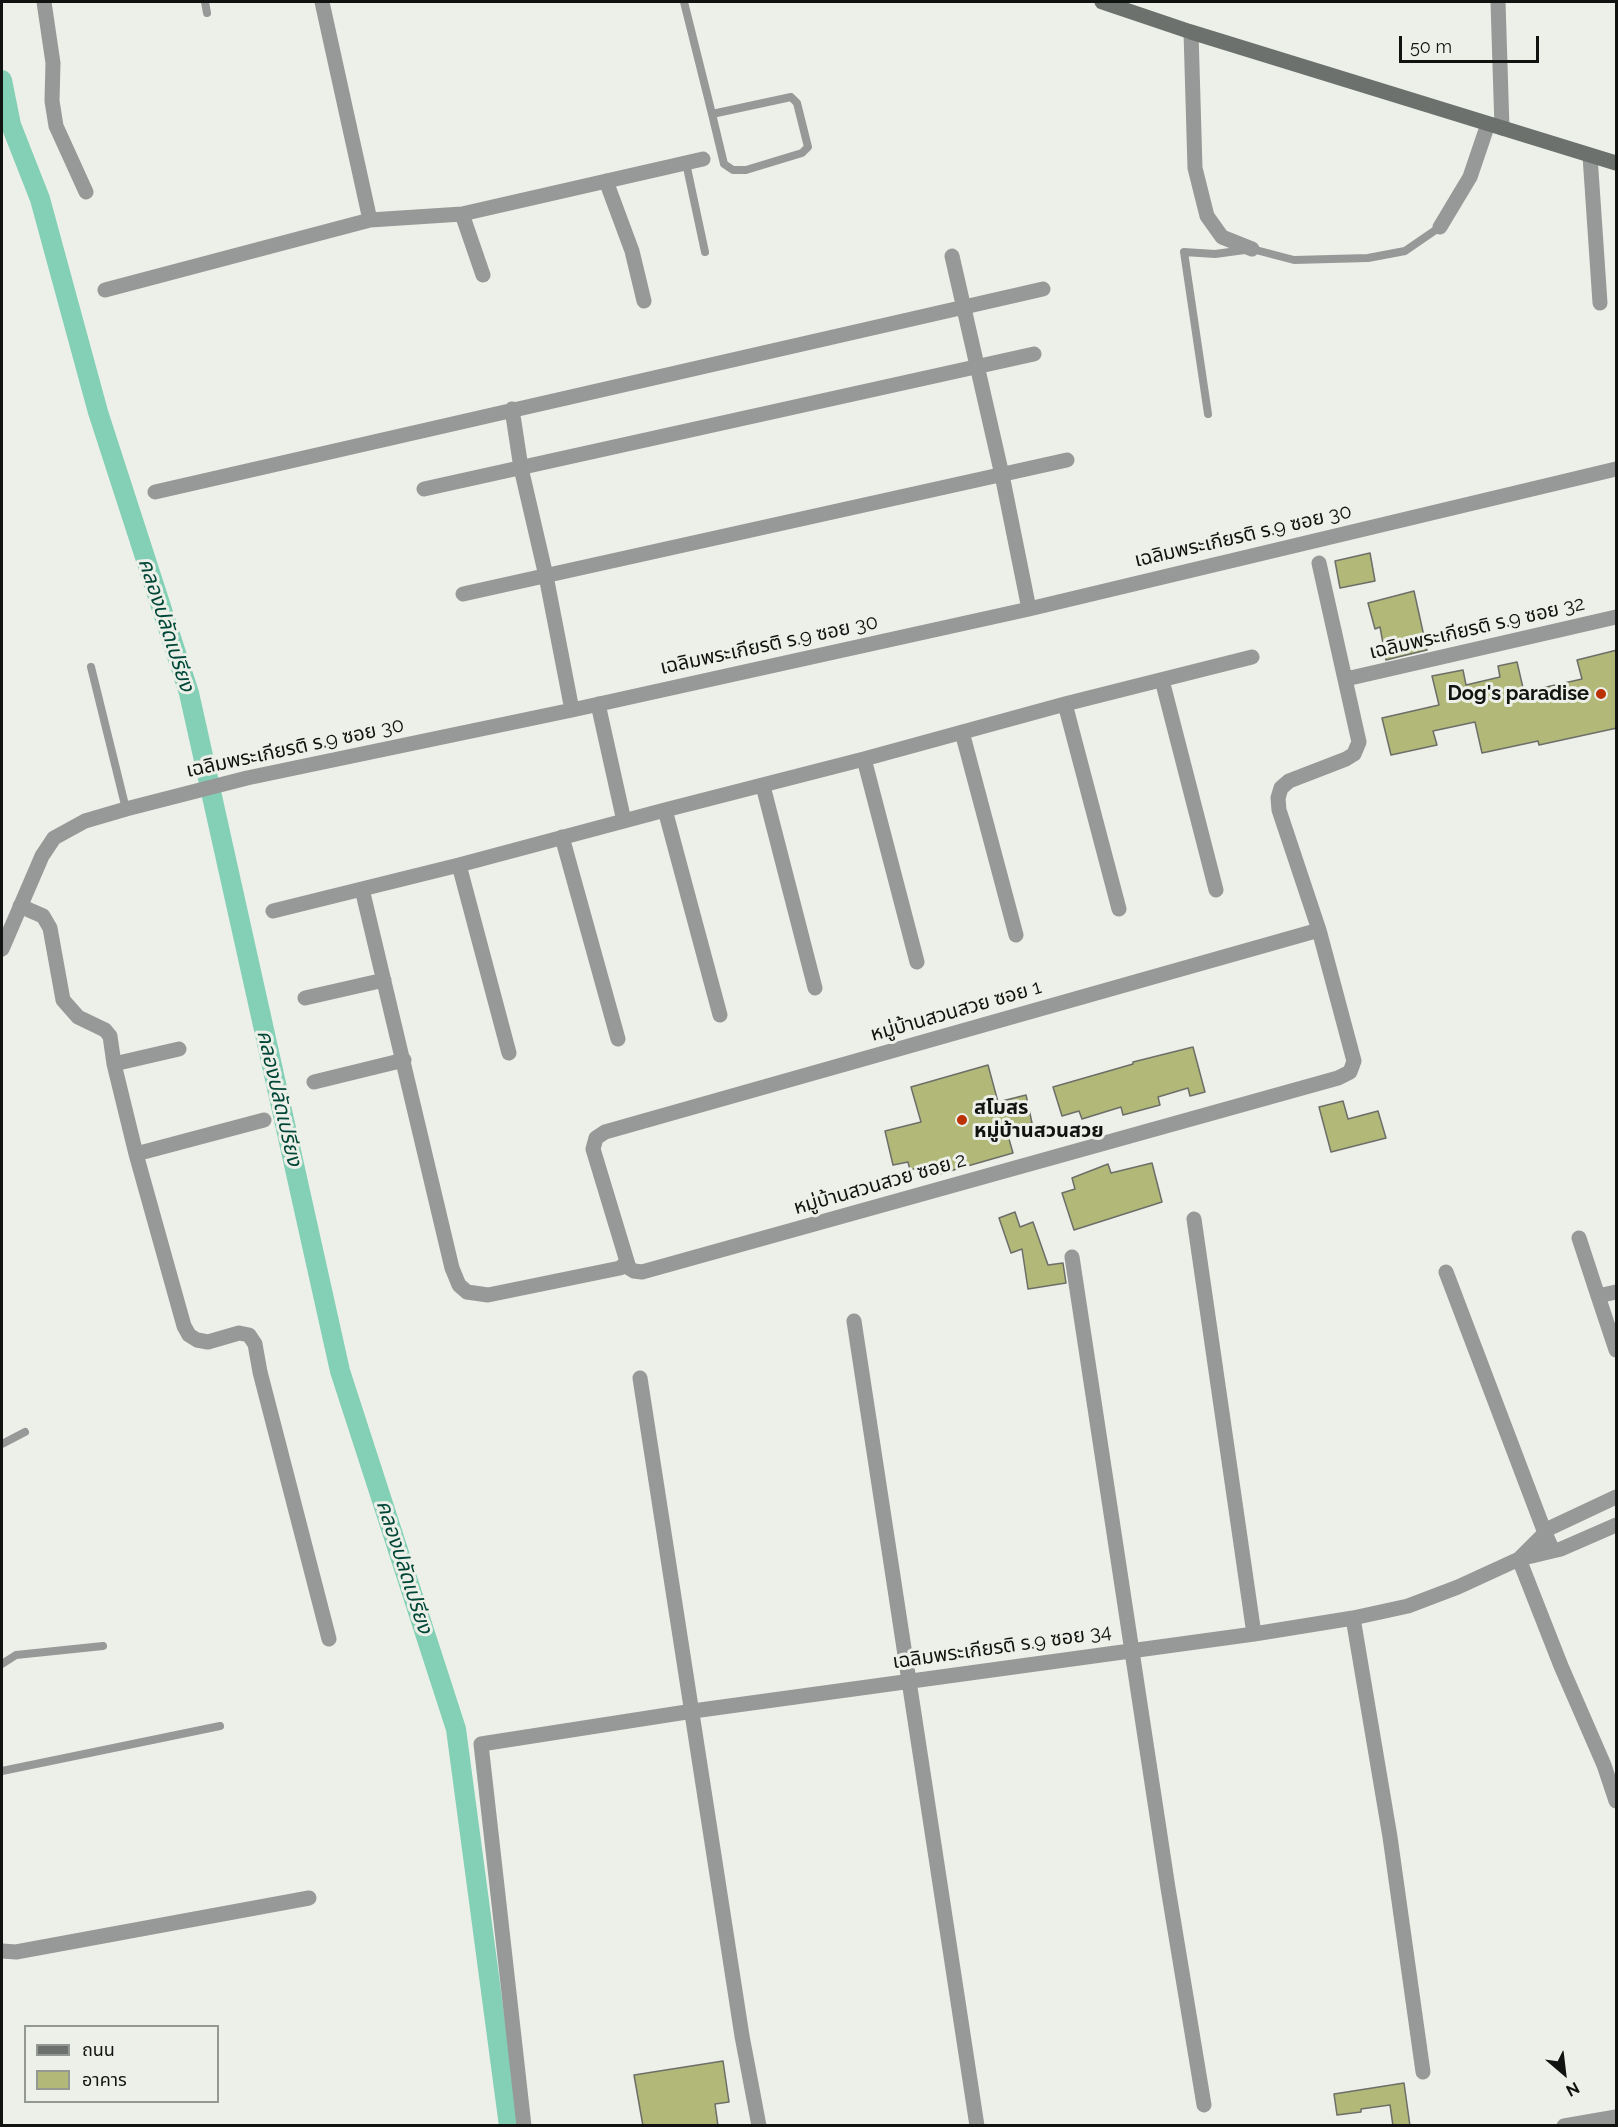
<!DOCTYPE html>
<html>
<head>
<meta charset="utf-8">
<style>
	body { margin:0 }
	#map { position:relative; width:1618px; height:2127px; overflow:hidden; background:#ecf0e9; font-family:Raleway,"Noto Sans Thai",sans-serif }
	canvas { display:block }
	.frame { position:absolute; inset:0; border:3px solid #111310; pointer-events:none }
	.legend { position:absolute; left:24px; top:2025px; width:195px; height:78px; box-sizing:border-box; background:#ecf0e9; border:2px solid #949892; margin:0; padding:8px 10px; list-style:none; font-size:18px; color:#111310 }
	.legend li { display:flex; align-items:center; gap:12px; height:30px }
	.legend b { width:30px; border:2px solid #949892 }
	.north { position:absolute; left:1534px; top:2043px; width:60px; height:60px; -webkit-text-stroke:4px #ecf0e9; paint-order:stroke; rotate:152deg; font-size:16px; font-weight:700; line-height:24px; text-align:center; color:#111310 }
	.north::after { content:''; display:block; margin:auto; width:21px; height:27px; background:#111310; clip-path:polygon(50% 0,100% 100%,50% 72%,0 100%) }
	.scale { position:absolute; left:1399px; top:36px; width:140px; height:27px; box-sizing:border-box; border:3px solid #111310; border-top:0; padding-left:8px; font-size:18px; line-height:21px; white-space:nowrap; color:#111310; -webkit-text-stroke:4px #ecf0e9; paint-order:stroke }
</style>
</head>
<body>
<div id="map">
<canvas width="1618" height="2127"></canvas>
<div class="frame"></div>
<ul class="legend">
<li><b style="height:8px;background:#6d716d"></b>ถนน</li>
<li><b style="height:16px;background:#b1b878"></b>อาคาร</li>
</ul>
<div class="north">N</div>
<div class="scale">50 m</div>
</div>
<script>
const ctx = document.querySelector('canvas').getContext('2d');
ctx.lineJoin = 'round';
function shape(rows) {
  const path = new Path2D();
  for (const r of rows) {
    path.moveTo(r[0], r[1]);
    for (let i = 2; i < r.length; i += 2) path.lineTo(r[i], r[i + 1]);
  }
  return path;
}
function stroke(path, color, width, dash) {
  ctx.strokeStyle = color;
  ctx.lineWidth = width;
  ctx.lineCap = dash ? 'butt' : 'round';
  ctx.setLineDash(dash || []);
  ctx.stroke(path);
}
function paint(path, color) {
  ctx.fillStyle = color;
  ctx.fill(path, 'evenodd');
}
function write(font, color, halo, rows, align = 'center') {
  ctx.font = font + ' Raleway,"Noto Sans Thai",sans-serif';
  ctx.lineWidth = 6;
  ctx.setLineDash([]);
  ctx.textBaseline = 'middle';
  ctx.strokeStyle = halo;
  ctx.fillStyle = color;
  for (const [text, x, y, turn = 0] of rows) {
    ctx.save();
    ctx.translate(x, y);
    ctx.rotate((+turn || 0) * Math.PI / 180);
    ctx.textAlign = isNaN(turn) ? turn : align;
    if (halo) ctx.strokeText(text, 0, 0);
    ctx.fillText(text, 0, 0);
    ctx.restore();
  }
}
const canal = shape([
	[2,80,11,125,40,199,98,412,189,693,340,1371,456,1729,509,2126]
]);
const building = shape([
	[1370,553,1375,581,1340,588,1335,561,1370,553],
	[1414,591,1427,650,1386,660,1380,627,1375,629,1368,603,1414,591],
	[1617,650,1617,728,1539,745,1538,741,1482,753,1475,722,1433,731,1437,745,1391,755,1382,718,1439,705,1432,676,1463,670,1466,685,1500,677,1498,666,1517,662,1524,692,1582,679,1577,660,1617,650],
	[1193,1047,1205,1092,1190,1096,1188,1088,1158,1097,1160,1105,1123,1115,1121,1107,1082,1119,1079,1111,1062,1116,1053,1087,1133,1064,1133,1062,1193,1047],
	[988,1065,998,1102,1026,1095,1032,1123,1024,1125,1025,1128,1007,1132,1013,1153,936,1175,933,1164,910,1170,908,1162,893,1165,885,1131,921,1122,911,1087,988,1065],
	[1343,1101,1348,1119,1378,1111,1386,1138,1331,1152,1319,1107,1343,1101],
	[1152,1163,1162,1202,1074,1230,1062,1193,1075,1189,1072,1178,1108,1164,1111,1173,1152,1163],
	[1015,1212,1020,1227,1033,1222,1048,1265,1063,1263,1066,1283,1028,1289,1022,1249,1011,1253,999,1218,1015,1212],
	[723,2061,729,2102,715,2104,718,2126,643,2126,634,2075,723,2061],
	[1404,2083,1410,2126,1393,2126,1390,2105,1361,2109,1361,2112,1337,2115,1334,2094,1404,2083]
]);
const lane = shape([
	[205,2,207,13],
	[684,2,712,114,724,164,733,170,746,170,802,153,808,147,797,103,791,97,712,114],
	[686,163,705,252],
	[1208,414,1184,252,1215,254,1252,249,1294,260,1368,258,1405,251,1440,227],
	[91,667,126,809],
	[2,1444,25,1432],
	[2,1664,16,1655,103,1646],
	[2,1771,220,1726]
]);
const street = shape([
	[44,2,53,63,52,101,56,126,86,192],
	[322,2,370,220],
	[1498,2,1502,128],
	[1191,32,1195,168,1207,216,1222,237,1252,249],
	[1590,156,1600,303],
	[606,181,632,251,644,301],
	[462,214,483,275],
	[1440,227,1470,177,1488,124],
	[952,256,1002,475,1029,609],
	[105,290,370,220,462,214,703,159],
	[512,409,521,468,546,576,572,710],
	[424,489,1034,354],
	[155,492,1043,289],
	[463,594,1067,460],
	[1346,679,1616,617],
	[1162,680,1216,890],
	[598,704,624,821],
	[1065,704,1119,909],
	[962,732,1016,935],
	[864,759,917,962],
	[763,786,815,988],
	[665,810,720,1015],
	[562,837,618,1039],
	[459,865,509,1053],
	[362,889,452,1268,459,1285,467,1292,488,1295,620,1268,627,1262],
	[20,906,43,916,50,928,63,1000,78,1017,105,1030,110,1036,114,1064,136,1154,184,1326,189,1335,197,1340,208,1342,239,1333,249,1335,255,1344,260,1372,329,1639],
	[273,911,459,865,665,810,864,759,1065,704,1252,657],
	[1319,930,605,1132,596,1138,593,1149,629,1268,634,1271,642,1272,1338,1078,1350,1072,1354,1061,1319,930,1279,810,1278,798,1281,788,1289,781,1346,759,1354,754,1359,742,1319,563],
	[2,949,42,856,54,838,85,821,126,809,247,778,572,710,1029,609,1616,469],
	[305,998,384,980],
	[114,1064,179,1049],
	[314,1082,404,1060],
	[136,1154,264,1120],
	[1194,1219,1254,1634],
	[1579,1238,1598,1296],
	[1072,1257,1168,1888,1204,2105],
	[1446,1272,1545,1533,1553,1551],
	[1616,1292,1598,1296,1616,1350],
	[854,1321,977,2126],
	[640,1378,742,2036,759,2126],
	[1519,1559,1561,1666,1604,1765,1616,1801],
	[1519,1559,1550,1528,1616,1497],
	[1353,1618,1390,1837,1423,2072],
	[2,1951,16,1952,309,1898],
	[524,2126,481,1744,693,1711,1254,1634,1353,1618,1408,1606,1458,1587,1519,1559,1561,1549,1616,1525],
	[1564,2126,1616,2117]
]);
const secondary = shape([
	[1102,2,1191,32,1616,163]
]);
const markers = [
	[1601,694,6,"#bb3202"],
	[962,1120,6,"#bb3202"]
];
const streetNames = [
	["เฉลิมพระเกียรติ ร.9 ซอย 30",1243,536,-13],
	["เฉลิมพระเกียรติ ร.9 ซอย 32",1477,628,-13],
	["เฉลิมพระเกียรติ ร.9 ซอย 30",769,645,-12],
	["เฉลิมพระเกียรติ ร.9 ซอย 30",295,748,-12],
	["หมู่บ้านสวนสวย ซอย 1",956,1011,-16],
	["หมู่บ้านสวนสวย ซอย 2",880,1184,-16],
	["เฉลิมพระเกียรติ ร.9 ซอย 34",1002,1647,-8]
];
const poiNames = [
	["Dog's paradise",1589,694],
	["สโมสร",974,1108,"left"],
	["หมู่บ้านสวนสวย",974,1131,"left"]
];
const waterNames = [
	["คลองปลัดเปรียง",166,625,72],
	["คลองปลัดเปรียง",279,1098,77],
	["คลองปลัดเปรียง",404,1567,72]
];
stroke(canal, '#83d0b7', 20);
paint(building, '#b1b878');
stroke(building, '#6d6e68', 1.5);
stroke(lane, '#969997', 8);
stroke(street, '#969997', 15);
stroke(secondary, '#6d716d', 15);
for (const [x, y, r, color] of markers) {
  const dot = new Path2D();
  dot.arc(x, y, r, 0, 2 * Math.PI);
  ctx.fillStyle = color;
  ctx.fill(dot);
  stroke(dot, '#ecf0e9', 2);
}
write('20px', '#111310', '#ecf0e9', streetNames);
write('bold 20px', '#111310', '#ecf0e9', poiNames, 'right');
write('italic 21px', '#004637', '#ecf0e9', waterNames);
</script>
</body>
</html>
